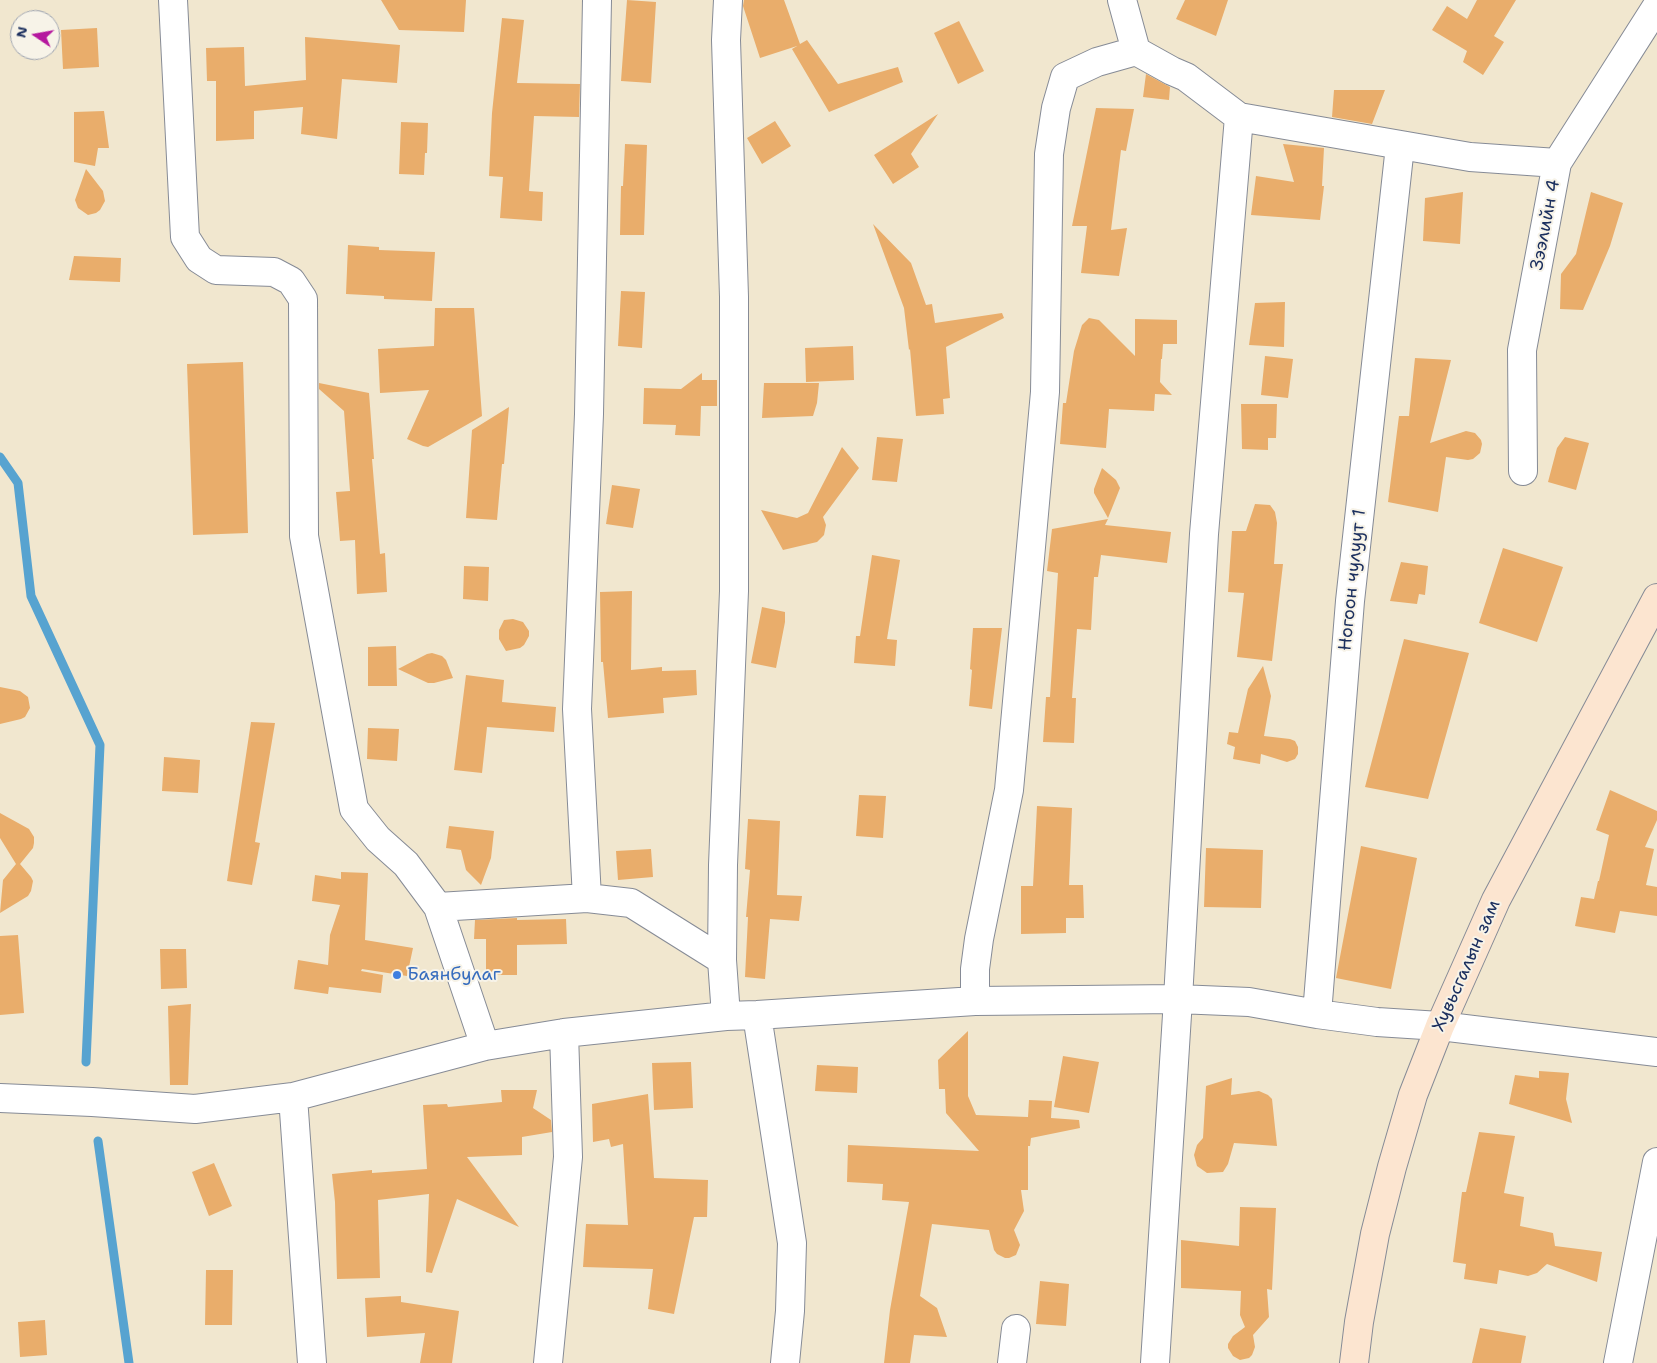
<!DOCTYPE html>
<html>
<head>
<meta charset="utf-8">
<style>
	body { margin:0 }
	#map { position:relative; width:1657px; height:1363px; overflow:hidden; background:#f1e7cf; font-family:"Shantell Sans",sans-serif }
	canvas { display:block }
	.north { position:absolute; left:10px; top:10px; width:50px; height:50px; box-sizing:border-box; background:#f7f3e8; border:1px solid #9fa5b1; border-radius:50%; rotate:282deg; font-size:14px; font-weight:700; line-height:20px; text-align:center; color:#1b2f5e }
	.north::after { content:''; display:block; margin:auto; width:18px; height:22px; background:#b5179e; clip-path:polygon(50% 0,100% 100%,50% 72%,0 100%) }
</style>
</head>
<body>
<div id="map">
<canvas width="1657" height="1363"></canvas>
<div class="north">N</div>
</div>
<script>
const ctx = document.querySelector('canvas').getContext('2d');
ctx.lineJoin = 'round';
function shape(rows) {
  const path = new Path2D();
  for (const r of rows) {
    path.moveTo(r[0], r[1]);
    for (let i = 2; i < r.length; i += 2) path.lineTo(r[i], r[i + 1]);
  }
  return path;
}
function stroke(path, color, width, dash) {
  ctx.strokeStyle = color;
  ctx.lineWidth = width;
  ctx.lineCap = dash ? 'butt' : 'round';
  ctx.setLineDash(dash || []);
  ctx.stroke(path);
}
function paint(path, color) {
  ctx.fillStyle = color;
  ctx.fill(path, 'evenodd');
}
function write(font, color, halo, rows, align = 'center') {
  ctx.font = font + ' "Shantell Sans",sans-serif';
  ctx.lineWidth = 4;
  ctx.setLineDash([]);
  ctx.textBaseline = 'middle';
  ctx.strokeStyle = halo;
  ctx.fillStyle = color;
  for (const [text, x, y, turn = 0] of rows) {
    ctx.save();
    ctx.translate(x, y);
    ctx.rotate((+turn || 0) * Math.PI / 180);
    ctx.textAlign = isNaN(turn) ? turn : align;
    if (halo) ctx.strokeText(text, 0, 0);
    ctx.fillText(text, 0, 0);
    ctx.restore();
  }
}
const stream = shape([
	[0,457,18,483,31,596,100,745,86,1062],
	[98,1141,129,1363]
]);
const building = shape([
	[381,0,466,0,464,32,399,30],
	[627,0,656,2,651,83,621,81],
	[744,0,784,0,800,44,807,40,838,84,898,67,903,82,829,112,792,49,797,46,760,58,743,6],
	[1185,0,1228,0,1216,36,1176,19],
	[1477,0,1516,0,1494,36,1504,42,1483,75,1463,62,1467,51,1432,30,1447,6,1467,19],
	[502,18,524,20,517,83,580,84,579,117,534,116,529,191,543,192,542,221,500,218,503,177,489,176,492,113],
	[959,21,984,71,958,84,934,33],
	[97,28,99,67,63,69,61,30],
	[305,37,400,45,397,83,342,79,337,139,301,134,303,107,254,111,254,139,216,141,216,81,207,81,206,48,244,47,245,86,306,80],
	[1146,74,1170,87,1169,100,1143,97],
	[1334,90,1385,90,1372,124,1332,117],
	[1096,108,1134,109,1126,151,1121,150,1111,230,1127,228,1119,276,1081,273,1087,226,1072,226],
	[104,111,109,148,98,148,95,166,74,162,74,112],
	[938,114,911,154,919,167,893,184,874,155],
	[775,121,791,146,762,164,747,138],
	[401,122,428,123,427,153,425,153,424,175,399,174],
	[625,144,647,145,644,235,620,235,621,186,623,186],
	[1283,144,1324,148,1322,186,1324,186,1320,220,1251,215,1256,176,1294,182],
	[86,169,103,191,105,201,100,210,96,213,88,215,78,208,75,200],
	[1463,192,1460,244,1423,241,1425,198],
	[1591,192,1623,203,1610,246,1583,310,1560,309,1561,274,1576,254],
	[873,224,911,263,926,305,932,304,935,323,1002,313,1004,318,946,347,950,398,943,399,944,414,916,416,910,349,909,350,904,308],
	[348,245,379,247,379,250,435,252,432,301,384,299,384,296,346,294],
	[74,256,121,258,120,282,69,280],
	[621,291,645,292,642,348,618,346],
	[1285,302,1284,347,1249,345,1255,303],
	[435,308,474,308,482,416,428,447,423,446,407,439,429,390,380,393,378,349,434,346],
	[1089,318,1099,320,1135,356,1135,319,1177,320,1177,344,1163,344,1162,359,1161,359,1160,382,1172,395,1155,394,1154,411,1109,409,1106,448,1060,444,1063,403,1066,403,1074,351,1082,325],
	[853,346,854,380,806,382,805,348],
	[1265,356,1293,359,1288,398,1261,395],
	[1415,358,1451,360,1430,443,1466,431,1475,433,1481,440,1482,444,1480,453,1473,459,1468,460,1446,457,1438,512,1388,502,1399,416,1409,416],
	[243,362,248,533,193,535,187,364],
	[702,373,702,380,717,380,717,406,701,406,700,436,675,435,676,425,643,424,644,388,681,389],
	[319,383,369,393,374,459,372,459,380,554,385,553,387,592,357,594,355,540,340,541,336,492,350,491,344,411,319,389],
	[764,383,819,383,817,403,813,416,762,418],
	[1241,404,1277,404,1276,438,1268,438,1268,450,1242,449],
	[509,407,504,464,502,464,497,520,466,518,472,430],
	[877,437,903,439,897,482,872,480],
	[1565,437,1589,443,1576,490,1548,482,1557,448],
	[842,447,859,468,823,517,826,525,824,535,817,542,783,550,761,510,797,518,808,513],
	[1102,468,1116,480,1120,488,1108,518,1094,493,1094,489],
	[612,485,640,489,633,528,606,524],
	[1255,504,1270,505,1275,512,1277,523,1274,564,1283,564,1272,661,1237,657,1244,593,1228,592,1232,531,1246,531],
	[1108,519,1105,525,1171,532,1167,563,1101,555,1098,577,1094,577,1091,630,1077,629,1072,698,1076,698,1074,743,1043,742,1046,697,1050,697,1058,573,1047,571,1052,529],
	[1503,548,1563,567,1537,642,1479,623],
	[872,555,900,560,887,639,897,640,895,666,854,663,856,636,860,636],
	[1401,562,1428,566,1425,595,1419,594,1417,604,1390,601],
	[464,566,489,567,488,601,463,599],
	[632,591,631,670,662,667,662,671,696,670,697,695,663,698,664,713,608,718,603,662,601,662,600,592],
	[762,607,785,612,785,622,776,668,751,663],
	[513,619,523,622,529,631,529,636,524,645,520,648,506,651,499,639,499,630,504,620],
	[973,628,1002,628,992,709,969,706,972,670,970,669],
	[1404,639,1469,653,1428,799,1365,787],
	[396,646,397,686,368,686,368,647],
	[432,653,442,656,446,660,453,678,434,683,428,683,398,669,427,654],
	[1263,666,1271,696,1264,736,1290,739,1295,741,1298,747,1298,754,1295,759,1287,762,1261,754,1260,764,1233,759,1235,747,1227,744,1229,732,1238,733,1248,689],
	[466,675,504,680,502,702,556,707,554,732,487,727,482,773,454,770],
	[0,687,20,691,28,697,30,708,25,717,21,719,0,724],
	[251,722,275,723,255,842,260,843,252,885,227,881],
	[368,728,399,729,397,761,367,759],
	[164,757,200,760,198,793,162,791],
	[1610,790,1657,811,1657,820,1645,847,1654,849,1646,885,1657,887,1657,916,1620,911,1615,933,1575,926,1581,897,1594,899,1598,881,1599,881,1609,835,1596,830],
	[859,795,886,796,883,838,856,836],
	[1037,806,1072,808,1069,885,1083,885,1084,918,1066,918,1066,933,1021,934,1021,886,1033,886],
	[0,813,29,829,34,837,34,843,33,848,20,864,31,877,33,881,31,891,28,896,0,913,3,880,16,864,0,838],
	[748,819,780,821,777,895,802,896,799,921,770,919,765,979,745,977,748,917,746,917,750,870,745,869],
	[449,826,494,831,491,858,481,885,466,870,461,850,446,848],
	[1361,846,1417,858,1391,989,1336,978],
	[1206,848,1263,850,1261,908,1204,907],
	[651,849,653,877,618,880,616,851],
	[341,872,368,873,365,940,413,948,407,976,362,969,361,971,383,975,381,993,329,987,328,994,294,989,298,960,328,965,330,935,340,905,312,901,315,875,341,879],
	[517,918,517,920,566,919,567,944,517,945,517,975,486,975,486,939,474,939,475,920],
	[18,935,24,1013,0,1015,0,936],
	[160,949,186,949,187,988,161,989],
	[191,1004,188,1085,170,1085,168,1006],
	[968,1031,968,1096,976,1115,1028,1117,1029,1100,1052,1101,1051,1118,1079,1120,1080,1128,1031,1138,1030,1146,1028,1146,1028,1190,1021,1190,1024,1211,1014,1230,1020,1245,1016,1255,1009,1258,1005,1258,997,1254,994,1250,989,1230,932,1224,920,1296,937,1308,947,1337,914,1335,910,1363,884,1363,890,1310,909,1202,882,1200,883,1184,847,1182,848,1145,979,1151,946,1113,945,1089,939,1089,938,1060],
	[1063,1056,1099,1062,1089,1113,1054,1107],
	[691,1062,693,1108,654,1110,652,1063],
	[817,1065,858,1067,857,1093,815,1091],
	[1539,1071,1569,1073,1566,1099,1572,1123,1509,1104,1515,1075,1539,1078],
	[1232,1078,1231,1095,1259,1091,1268,1095,1272,1099,1277,1146,1234,1143,1228,1164,1223,1172,1207,1173,1197,1166,1194,1155,1197,1145,1203,1138,1206,1086],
	[501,1090,537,1090,533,1108,551,1120,552,1132,522,1137,522,1155,467,1157,519,1227,457,1199,432,1273,426,1272,429,1194,378,1200,380,1278,337,1279,335,1202,332,1174,372,1170,372,1173,427,1169,423,1105,447,1104,448,1107,502,1102],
	[648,1094,654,1178,708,1180,707,1217,694,1217,674,1314,648,1309,653,1269,583,1267,586,1224,628,1225,623,1144,611,1147,609,1139,593,1142,592,1104],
	[1479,1132,1515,1136,1504,1193,1524,1197,1520,1226,1553,1233,1555,1246,1602,1252,1597,1282,1547,1264,1537,1273,1528,1276,1499,1270,1497,1284,1464,1279,1466,1264,1453,1262,1462,1192,1466,1192],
	[214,1163,232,1206,209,1216,192,1172],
	[1240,1207,1276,1208,1272,1290,1267,1289,1269,1317,1253,1335,1255,1347,1252,1355,1249,1358,1240,1360,1233,1356,1228,1348,1228,1344,1233,1336,1245,1327,1240,1315,1241,1291,1181,1288,1181,1240,1239,1246],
	[206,1270,233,1270,232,1325,205,1325],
	[1040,1281,1069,1284,1066,1326,1036,1324],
	[401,1296,401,1302,459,1311,452,1363,420,1363,425,1333,367,1337,365,1298],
	[45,1320,47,1355,20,1357,18,1322],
	[1480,1328,1526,1336,1521,1363,1472,1363]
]);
const minor = shape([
	[173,0,185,237,199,259,216,270,274,272,291,281,303,299,304,536,354,809,378,839,406,864,438,907,485,1046],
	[1122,0,1136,51,1172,71,1186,77,1239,117,1470,157,1557,163],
	[1523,471,1522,350,1557,163,1657,6],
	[587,898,577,709,589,414,597,0],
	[438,907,587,898,631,903,722,960,726,1016,757,1015,975,1001,1178,999,1249,1002,1317,1014,1377,1022,1440,1026,1657,1052],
	[722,960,723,865,734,591,734,297,726,40,728,0],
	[975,1001,975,969,979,939,1009,790,1045,392,1049,154,1056,108,1065,77,1097,62,1136,51],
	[1317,1014,1350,601,1400,146],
	[757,1015,792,1243,790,1311,785,1363],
	[293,1097,312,1363],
	[0,1098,92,1102,195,1109,293,1097,485,1046,564,1033,726,1016],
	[548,1363,568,1157,564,1033],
	[1012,1363,1016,1329],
	[1155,1363,1178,999,1204,534,1239,117],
	[1618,1363,1657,1162]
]);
const secondary = shape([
	[1354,1363,1359,1322,1375,1234,1392,1167,1413,1095,1440,1026,1496,900,1657,598]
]);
const markers = [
	[397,975,5,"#3f7fe0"]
];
const streetNames = [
	["Зээлийн 4",1546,225,-79],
	["Ногоон чулуут 1",1353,580,-84],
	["Хувьсгалын зам",1467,966,-66]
];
const shopNames = [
	["Баянбулаг",407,975]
];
stroke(stream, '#57a3d0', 9);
paint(building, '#e9ad6b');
stroke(minor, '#868b96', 30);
stroke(secondary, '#868b96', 30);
stroke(minor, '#fff', 28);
stroke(secondary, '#fce5d0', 28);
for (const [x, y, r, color] of markers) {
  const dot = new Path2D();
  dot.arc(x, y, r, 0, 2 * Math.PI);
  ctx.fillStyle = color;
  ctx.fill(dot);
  stroke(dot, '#f7f3e8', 2);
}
write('18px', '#1b2f5e', '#f7f3e8', streetNames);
write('18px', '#366cbe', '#f7f3e8', shopNames, 'left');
</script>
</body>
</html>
